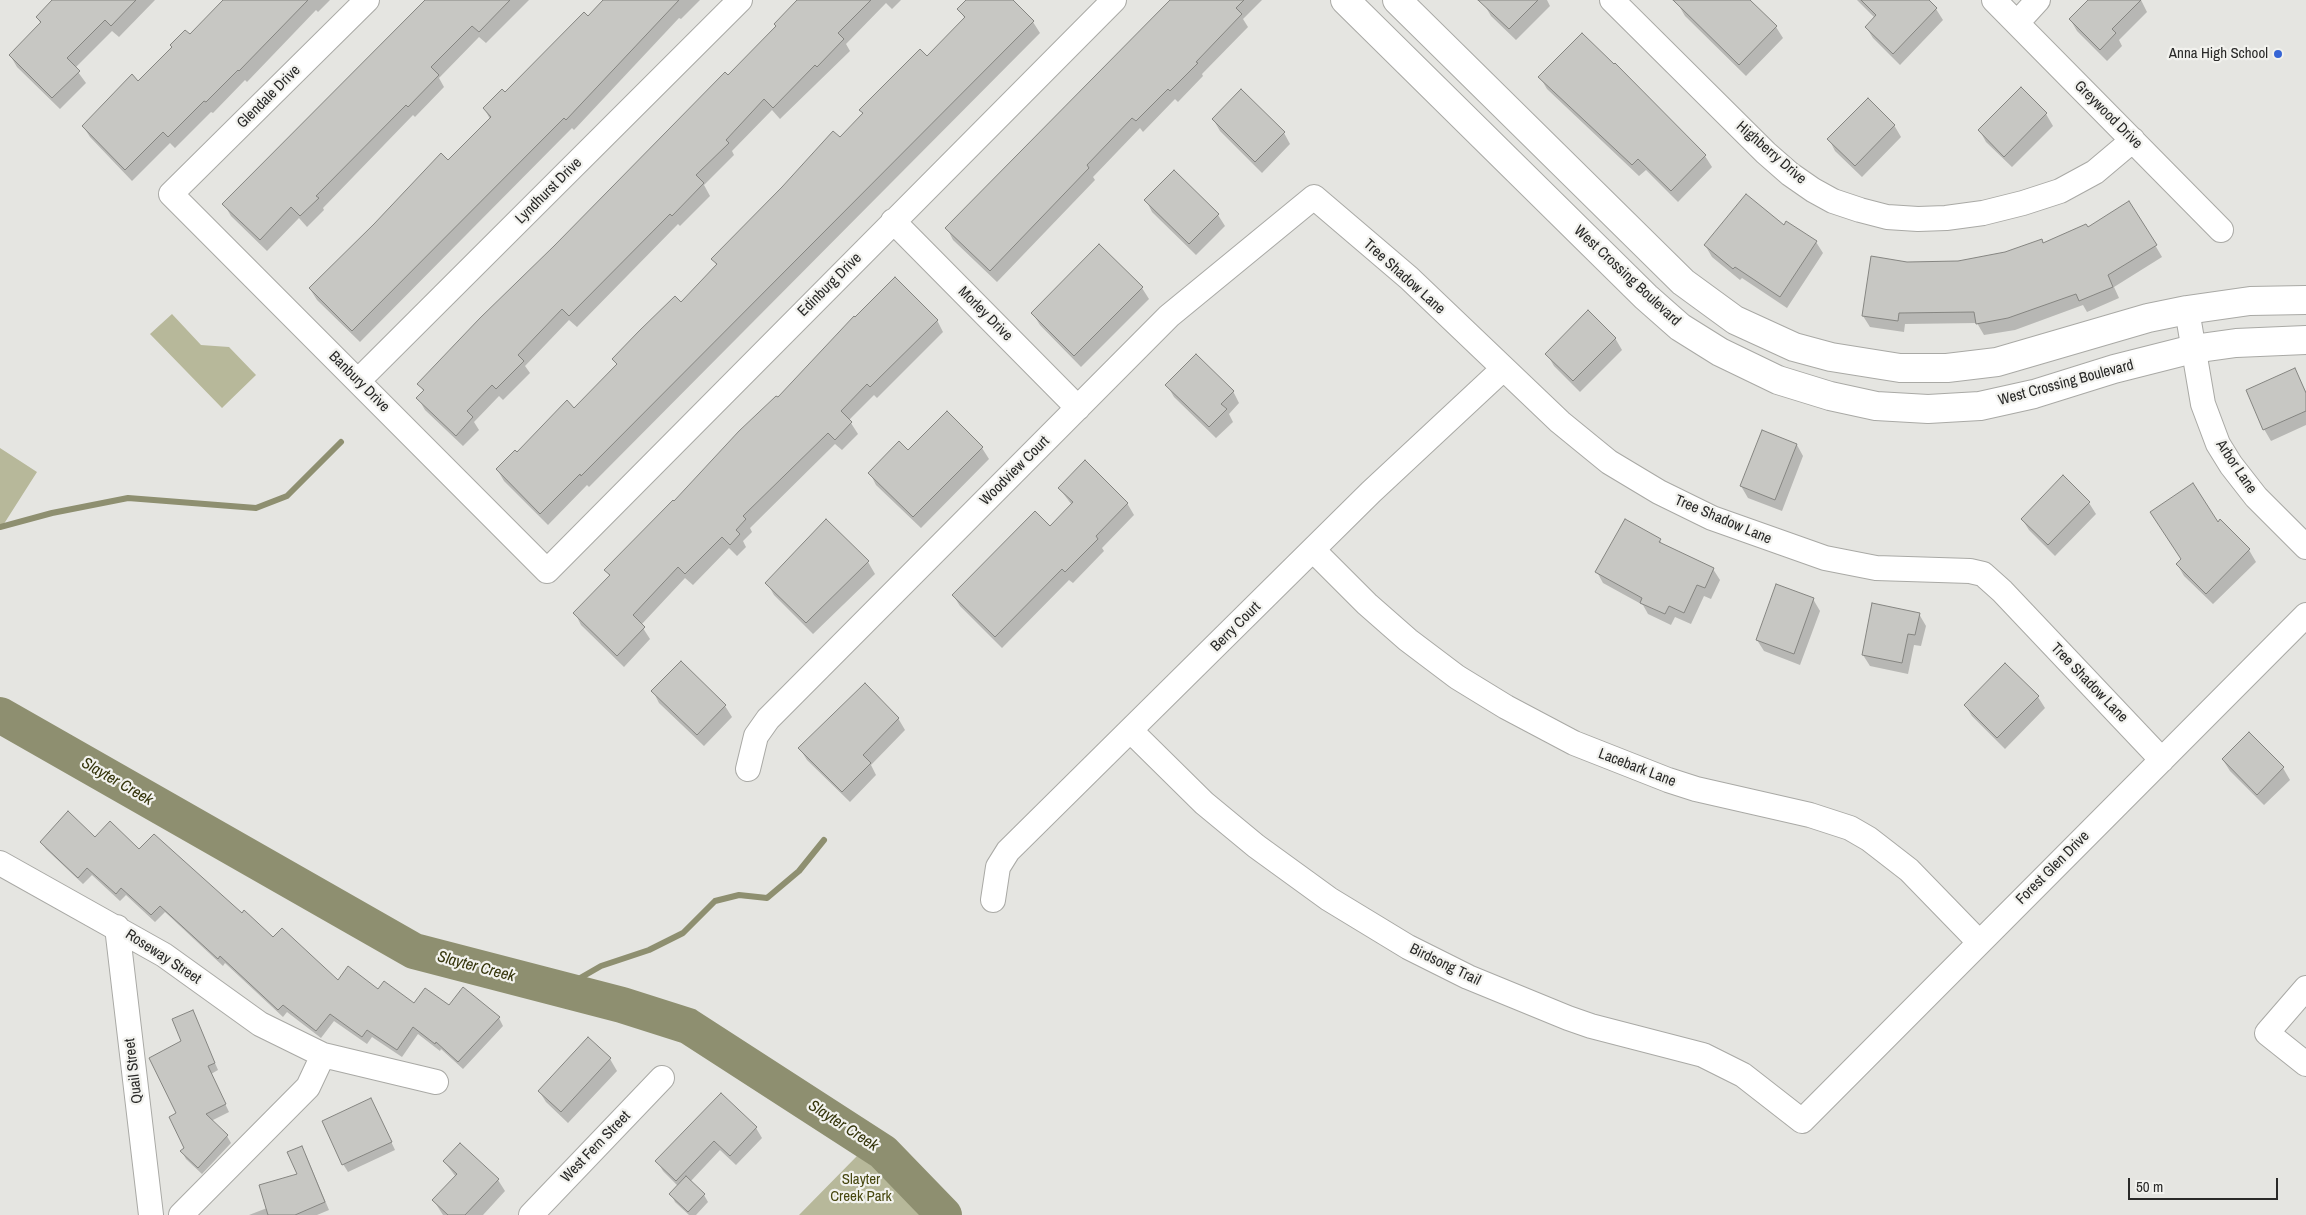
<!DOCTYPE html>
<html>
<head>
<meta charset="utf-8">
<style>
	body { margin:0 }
	#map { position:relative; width:2306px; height:1215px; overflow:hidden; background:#e5e5e1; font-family:"Archivo Narrow",sans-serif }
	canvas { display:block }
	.scale { position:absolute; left:2128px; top:1178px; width:150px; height:22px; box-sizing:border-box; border:2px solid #292928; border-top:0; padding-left:6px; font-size:15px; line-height:18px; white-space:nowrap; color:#292928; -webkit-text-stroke:4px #f2f2ee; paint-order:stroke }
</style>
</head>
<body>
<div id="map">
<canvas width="2306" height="1215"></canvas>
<div class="scale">50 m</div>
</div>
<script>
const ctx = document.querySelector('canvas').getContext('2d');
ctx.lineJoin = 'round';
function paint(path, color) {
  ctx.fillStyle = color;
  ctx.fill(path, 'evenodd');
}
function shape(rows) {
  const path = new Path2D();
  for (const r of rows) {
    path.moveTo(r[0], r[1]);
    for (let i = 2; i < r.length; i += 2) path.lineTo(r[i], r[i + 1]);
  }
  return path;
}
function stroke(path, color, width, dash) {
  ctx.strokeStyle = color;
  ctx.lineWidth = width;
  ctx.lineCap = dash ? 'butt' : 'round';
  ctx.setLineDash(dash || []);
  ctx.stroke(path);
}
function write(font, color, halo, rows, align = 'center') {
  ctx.font = font + ' "Archivo Narrow",sans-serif';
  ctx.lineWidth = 4.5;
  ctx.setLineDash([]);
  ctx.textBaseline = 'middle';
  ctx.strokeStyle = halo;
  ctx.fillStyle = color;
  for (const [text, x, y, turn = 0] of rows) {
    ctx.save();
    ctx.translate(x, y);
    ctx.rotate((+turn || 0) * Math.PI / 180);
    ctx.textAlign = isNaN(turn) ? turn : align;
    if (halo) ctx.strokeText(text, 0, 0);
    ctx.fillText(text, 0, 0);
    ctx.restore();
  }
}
const green = shape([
	[172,314,201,345,229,347,256,375,222,408,150,334],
	[0,448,37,472,0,530],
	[857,1156,872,1165,934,1215,799,1215]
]);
const shadow = shape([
	[54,0,155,0,119,37,112,31,75,68,86,83,60,109,17,67,10,55,41,24,37,17],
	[225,0,330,0,318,12,316,10,247,82,245,80,213,113,211,112,175,148,170,143,132,181,90,137,83,126,138,82,190,36],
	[427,0,529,0,486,43,479,37,439,78,444,87,415,117,413,115,323,208,324,210,307,227,299,218,267,251,231,216,224,204],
	[605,0,700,0,681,19,679,18,574,130,572,128,360,342,317,300,310,289,448,162,490,119,484,108,505,94],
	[799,0,901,0,892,9,886,3,846,44,850,51,780,119,772,110,732,151,734,155,704,185,710,196,680,226,678,224,577,327,569,320,525,366,530,373,503,400,499,396,474,422,479,430,463,446,425,410,418,398,424,392,419,384,728,77,777,27],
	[968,0,1011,0,1033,22,1040,33,589,487,587,485,548,525,504,481,497,469,575,410,617,365,614,359,681,303,717,266,713,259,840,139,863,114,861,110,927,57,965,19,959,9],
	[1173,0,1262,0,1243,19,1248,27,1202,74,1203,76,1178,102,1175,99,1143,132,1140,128,1093,177,1095,180,997,282,953,240,947,228],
	[1488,0,1547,0,1550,6,1516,40,1491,16,1484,4],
	[1682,0,1749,0,1776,27,1783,38,1746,76,1685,16,1678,4],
	[1857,0,1928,0,1936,9,1943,20,1900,65,1873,38,1866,27,1875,18],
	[2090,0,2141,0,2147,12,2119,40,2122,46,2107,61,2077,31,2070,19],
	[1540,77,1705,156,1712,167,1678,202,1646,170,1639,176,1547,89],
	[2021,89,2046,114,2053,126,2012,167,1986,142,1980,131],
	[1213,119,1284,133,1290,144,1262,173,1220,131],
	[1894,125,1901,137,1862,177,1835,151,1829,139],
	[1146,200,1218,215,1225,226,1196,255,1152,212],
	[1784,227,1816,242,1823,253,1787,308,1742,278,1740,280,1712,257,1705,245],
	[2088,229,2155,245,2162,257,2114,287,2119,298,2087,312,2083,305,2015,330,1984,335,1977,323,1905,324,1904,332,1870,327,1863,316,1907,263,1958,262,2005,253,2042,241,2044,244],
	[1099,246,1142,288,1149,299,1081,367,1040,325,1033,314],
	[937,320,943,332,877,398,874,395,849,420,858,434,842,450,835,444,750,528,752,532,743,541,746,547,737,556,729,548,693,585,685,578,641,625,650,639,624,667,581,625,575,613,610,577,606,570,778,399],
	[1615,338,1622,350,1580,392,1554,366,1547,354],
	[2295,370,2306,392,2306,425,2271,441,2264,429],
	[1167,385,1233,391,1239,403,1229,414,1233,422,1216,438,1174,397],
	[947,412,982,448,989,459,921,528,876,485,870,473,908,452],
	[1797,445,1803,456,1782,511,1748,498,1741,486],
	[2063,477,2089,503,2096,514,2055,556,2029,530,2022,519],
	[1059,488,1127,503,1134,515,1102,548,1104,551,1073,583,1069,580,1002,648,960,606,953,595,1050,527,1072,505],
	[826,520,868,562,875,574,813,634,774,595,767,583],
	[2220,521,2249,550,2256,562,2213,604,2184,576,2177,564],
	[1660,540,1662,545,1713,569,1720,580,1711,599,1704,596,1691,624,1675,617,1671,625,1648,614,1643,605,1603,583,1597,572],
	[1813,599,1820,611,1800,665,1764,651,1757,640],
	[1919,614,1926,626,1921,646,1914,645,1908,674,1870,666,1863,655],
	[653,691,725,706,732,717,704,746,659,703],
	[2038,697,2045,708,2005,749,1972,716,1965,705],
	[898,718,905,730,871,765,876,775,850,802,807,760,800,749],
	[2249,734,2283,768,2290,780,2264,805,2230,771,2223,760],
	[95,838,140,851,242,914,273,939,338,982,379,991,415,1005,450,1006,499,1018,503,1026,463,1069,441,1049,440,1051,418,1034,402,1057,372,1037,367,1044,334,1021,321,1038,287,1012,283,1017,225,963,223,966,165,912,155,922,126,895,120,901,92,875,83,884,46,849,41,842],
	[193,1012,218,1070,211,1074,229,1112,211,1121,227,1136,231,1143,202,1174,186,1159,182,1152,185,1148,178,1114,182,1042],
	[610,1059,617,1071,568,1123,546,1102,539,1091],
	[721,1095,756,1128,762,1138,736,1165,720,1150,690,1182,704,1195,708,1202,696,1215,689,1215,675,1202,671,1194,678,1186,663,1171,657,1161],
	[375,1107,395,1150,348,1172,343,1164],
	[306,1155,329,1210,317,1215,249,1215,267,1208,298,1174],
	[444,1161,498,1180,505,1191,483,1215,443,1215,434,1201,456,1177]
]);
const stream = shape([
	[0,527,52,513,128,498,256,508,287,496,341,442],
	[561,989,601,966,649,950,683,933,715,901,739,895,767,898,799,871,824,840]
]);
const river = shape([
	[0,715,414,951,622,1005,688,1026,883,1152,944,1215]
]);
const building = shape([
	[52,0,136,0,111,26,105,20,67,58,80,71,52,98,9,55,41,22,36,17,52,0],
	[223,0,308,0,239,71,238,70,206,102,204,101,168,137,163,132,125,170,82,126,132,74,138,81,172,47,170,45,185,30,190,34,223,0],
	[425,0,510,0,479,32,472,26,431,67,439,75,408,107,406,105,316,196,319,198,300,216,291,207,260,240,222,204,425,0],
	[603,0,679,0,566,120,564,118,352,331,309,288,374,224,441,153,448,160,491,117,483,108,502,89,505,92,584,12,588,16,603,0],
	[797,0,871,0,838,33,844,39,817,67,815,65,773,108,764,99,726,140,729,143,696,175,704,183,672,216,670,214,569,316,562,309,518,355,524,361,496,389,492,385,467,411,473,417,456,436,416,398,424,390,417,384,480,318,554,246,725,72,728,75,776,26,774,24,797,0],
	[966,0,1013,0,1034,21,581,476,580,474,540,514,496,469,515,450,517,452,567,400,574,408,617,364,612,359,639,331,675,296,681,302,717,264,711,259,782,187,833,131,840,137,863,113,859,110,920,49,927,56,965,17,957,9,966,0],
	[1170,0,1244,0,1236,8,1242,14,1196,62,1198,63,1170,91,1168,89,1136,121,1132,118,1087,165,1089,168,990,271,945,228,1170,0],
	[1478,0,1538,0,1509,29,1478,0],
	[1673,0,1750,0,1777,26,1739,65,1673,0],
	[1861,0,1929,0,1937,8,1893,54,1865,27,1876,15,1861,0],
	[2088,0,2141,0,2112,29,2116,33,2100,50,2069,19,2088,0],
	[1582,33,1614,64,1615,63,1706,155,1671,191,1638,159,1632,165,1538,77,1582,33],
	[2021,87,2047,113,2004,157,1978,130,2021,87],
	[1241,89,1285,132,1255,162,1212,119,1241,89],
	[1868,98,1895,125,1855,166,1827,139,1868,98],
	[1174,170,1219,214,1189,244,1144,200,1174,170],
	[1746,194,1784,225,1786,221,1817,241,1780,297,1735,267,1733,269,1704,245,1746,194],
	[2129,201,2157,245,2108,275,2113,287,2079,301,2076,294,2008,318,1976,324,1974,312,1899,313,1898,321,1862,316,1871,256,1907,262,1958,261,2005,252,2042,239,2043,243,2086,224,2088,227,2129,201],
	[1099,244,1143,287,1074,356,1031,313,1099,244],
	[895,277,938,320,870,387,867,384,841,411,852,422,835,440,828,433,743,516,746,519,736,530,740,534,730,545,722,537,685,574,678,567,633,615,645,627,617,656,573,613,610,575,604,570,673,500,674,501,739,431,776,396,778,397,854,316,855,317,895,277],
	[1588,310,1616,338,1573,381,1545,354,1588,310],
	[1196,354,1234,391,1221,404,1227,409,1209,427,1165,385,1196,354],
	[2295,368,2306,393,2306,411,2263,430,2246,390,2295,368],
	[947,411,983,447,913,517,868,473,899,441,908,450,947,411],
	[1762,430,1797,444,1775,500,1740,486,1762,430],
	[1085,460,1128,503,1096,536,1098,539,1065,572,1062,569,995,637,952,595,1035,511,1050,526,1073,502,1058,488,1085,460],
	[2063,475,2090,502,2048,545,2021,519,2063,475],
	[2193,483,2218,522,2220,519,2250,549,2206,594,2176,564,2181,559,2150,512,2193,483],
	[826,519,869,561,806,623,765,583,826,519],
	[1625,519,1661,539,1659,542,1714,568,1705,588,1697,585,1684,613,1669,606,1665,614,1640,603,1642,598,1595,572,1625,519],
	[1776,584,1814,598,1794,654,1756,640,1776,584],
	[1872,603,1920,613,1915,635,1908,634,1902,663,1862,655,1872,603],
	[681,661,726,705,697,735,651,691,681,661],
	[2005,663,2039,696,1997,738,1964,705,2005,663],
	[865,683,899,718,863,755,871,763,842,792,798,748,865,683],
	[2249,732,2284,767,2257,795,2222,759,2249,732],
	[68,811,95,837,110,821,139,849,154,834,242,913,244,910,273,937,282,928,338,980,348,966,378,989,384,981,414,1003,425,988,449,1005,463,987,500,1017,458,1062,436,1042,435,1044,413,1027,397,1050,367,1030,362,1037,330,1014,316,1031,283,1005,278,1010,220,956,218,959,160,906,151,915,121,888,116,894,87,868,78,878,40,842,68,811],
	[193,1010,215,1063,208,1066,226,1104,206,1114,228,1135,198,1168,180,1151,184,1148,169,1117,176,1113,149,1058,181,1041,172,1019,193,1010],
	[588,1037,611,1058,561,1112,538,1091,588,1037],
	[721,1093,757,1127,730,1156,714,1141,676,1181,655,1161,721,1093],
	[371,1098,392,1142,342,1165,322,1121,371,1098],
	[460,1143,499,1179,465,1215,448,1215,432,1200,457,1174,443,1161,460,1143],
	[302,1146,325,1202,295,1215,268,1215,259,1185,297,1174,287,1152,302,1146],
	[686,1176,705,1194,688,1212,669,1194,686,1176]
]);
const minor = shape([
	[367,0,171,194,547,571,1114,0],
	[1612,0,1766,153,1790,174,1813,190,1833,201,1860,210,1887,217,1918,219,1946,218,1983,213,2023,203,2060,191,2095,172,2133,140],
	[1994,0,2221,230],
	[2017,23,2038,0],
	[893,221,1078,408],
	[2187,310,2203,404,2218,444,2231,465,2256,497,2306,547],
	[358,381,740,0],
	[1313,550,1367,604,1408,640,1457,677,1506,707,1574,743,1668,780,1696,789,1810,815,1850,828,1869,839,1909,870,1979,942],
	[1131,731,1204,803,1256,846,1329,899,1408,947,1468,977,1568,1018,1591,1026,1703,1055,1743,1075,1802,1121,2306,615],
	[748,769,756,736,768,719,1169,316,1314,197,1409,278,1560,422,1609,462,1659,492,1712,518,1825,558,1876,568,1970,571,1983,574,2002,591,2162,760],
	[0,863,164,955,260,1024,323,1055,436,1082],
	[993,900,998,867,1008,851,1371,492,1503,369],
	[117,927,151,1215],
	[2306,988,2267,1033,2306,1064],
	[181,1215,308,1087,323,1055],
	[531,1215,662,1078]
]);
const tertiary = shape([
	[1345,0,1646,297,1680,327,1720,352,1778,380,1830,396,1876,406,1928,409,1980,406,2034,394,2114,369,2193,349,2236,343,2306,340],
	[1397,0,1683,282,1735,320,1794,347,1831,357,1900,368,1947,368,1997,362,2148,318,2187,310,2250,301,2306,300]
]);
const markers = [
	[2278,54,5,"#3665d5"]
];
const poiNames = [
	["Anna High School",2268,54]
];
const streetNames = [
	["Glendale Drive",269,97,-45],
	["Greywood Drive",2108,115,45],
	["Highberry Drive",1771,153,41],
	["Lyndhurst Drive",549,191,-45],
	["West Crossing Boulevard",1627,276,43],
	["Tree Shadow Lane",1404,277,42],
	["Edinburg Drive",830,285,-45],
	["Morley Drive",985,314,45],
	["Banbury Drive",359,382,45],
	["West Crossing Boulevard",2066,383,-15],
	["Arbor Lane",2236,467,56],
	["Woodview Court",1015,471,-45],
	["Tree Shadow Lane",1723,520,23],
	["Berry Court",1236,627,-45],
	["Tree Shadow Lane",2089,683,46],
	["Lacebark Lane",1637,768,21],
	["Forest Glen Drive",2053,868,-45],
	["Roseway Street",163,957,33],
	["Birdsong Trail",1445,965,26],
	["Quail Street",134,1071,-97],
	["West Fern Street",596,1147,-46]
];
const parkNames = [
	["Slayter",861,1180],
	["Creek Park",861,1197]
];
const waterNames = [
	["Slayter Creek",117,782,30],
	["Slayter Creek",476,967,15],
	["Slayter Creek",843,1126,33]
];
paint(green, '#b7b89a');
paint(shadow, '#0003');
stroke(stream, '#8e8f70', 6);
stroke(river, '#8e8f70', 36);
paint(building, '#c7c7c3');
stroke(building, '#858581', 1);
stroke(minor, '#a9a9a5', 26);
stroke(tertiary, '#a9a9a5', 30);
stroke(minor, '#fff', 24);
stroke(tertiary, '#fff', 28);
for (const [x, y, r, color] of markers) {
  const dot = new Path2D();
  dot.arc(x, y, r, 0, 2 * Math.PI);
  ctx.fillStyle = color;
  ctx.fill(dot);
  stroke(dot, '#f2f2ee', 2);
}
write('15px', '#292928', '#f2f2ee', poiNames, 'right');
write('15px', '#292928', '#f2f2ee', streetNames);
write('15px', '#46460e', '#f2f2ee', parkNames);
write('italic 16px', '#34340a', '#f2f2ee', waterNames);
</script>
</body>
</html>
